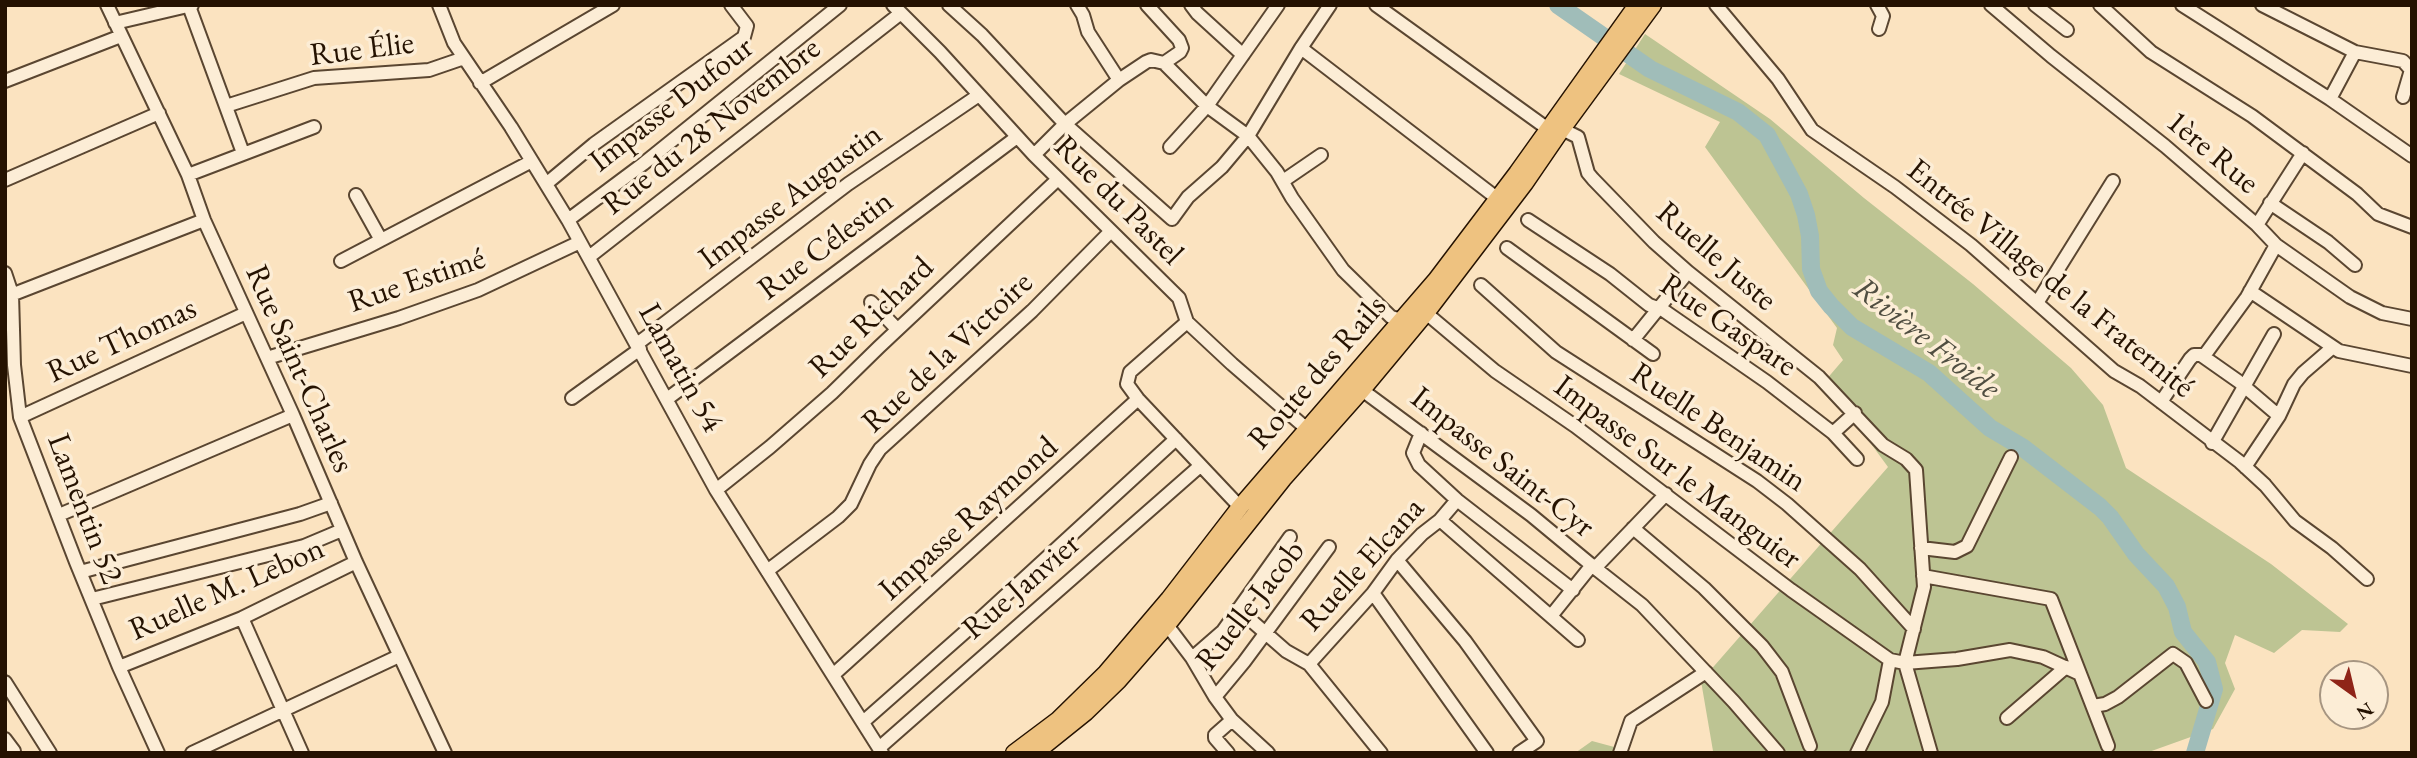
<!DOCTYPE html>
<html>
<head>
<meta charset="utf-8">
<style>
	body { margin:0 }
	#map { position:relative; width:2417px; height:758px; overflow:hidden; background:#fbe3c0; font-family:"EB Garamond",serif }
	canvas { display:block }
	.frame { position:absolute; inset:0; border:7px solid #251201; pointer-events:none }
	.north { position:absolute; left:2319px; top:660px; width:70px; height:70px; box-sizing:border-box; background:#fcedd6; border:2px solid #a69581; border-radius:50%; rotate:146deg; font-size:19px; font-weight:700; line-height:28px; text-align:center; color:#251201 }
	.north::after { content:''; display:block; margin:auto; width:24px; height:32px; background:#8f2418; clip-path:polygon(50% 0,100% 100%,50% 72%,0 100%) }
</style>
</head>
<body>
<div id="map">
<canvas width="2417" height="758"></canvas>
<div class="frame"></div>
<div class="north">N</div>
</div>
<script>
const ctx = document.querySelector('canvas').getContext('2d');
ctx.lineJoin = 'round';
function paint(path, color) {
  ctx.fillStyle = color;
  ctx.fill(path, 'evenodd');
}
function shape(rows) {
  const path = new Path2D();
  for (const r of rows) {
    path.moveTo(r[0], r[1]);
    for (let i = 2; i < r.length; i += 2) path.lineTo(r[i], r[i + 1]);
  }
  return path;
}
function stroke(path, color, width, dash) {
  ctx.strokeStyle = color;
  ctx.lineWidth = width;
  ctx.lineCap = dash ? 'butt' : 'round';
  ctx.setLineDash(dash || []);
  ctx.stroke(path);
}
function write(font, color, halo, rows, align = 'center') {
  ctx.font = font + ' "EB Garamond",serif';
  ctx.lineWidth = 7;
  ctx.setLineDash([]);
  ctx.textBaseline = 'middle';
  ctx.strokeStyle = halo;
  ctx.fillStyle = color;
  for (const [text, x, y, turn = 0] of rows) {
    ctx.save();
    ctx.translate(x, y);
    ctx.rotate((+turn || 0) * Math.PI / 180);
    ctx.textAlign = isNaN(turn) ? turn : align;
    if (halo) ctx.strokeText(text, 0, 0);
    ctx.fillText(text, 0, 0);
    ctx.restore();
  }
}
const green = shape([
	[1645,34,1770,119,1864,198,1973,284,2071,368,2103,405,2126,468,2271,564,2348,624,2340,632,2302,630,2274,653,2235,635,2225,663,2235,689,2213,729,2146,753,1575,753,1592,741,1629,751,1713,751,1701,681,1888,467,1825,381,1843,360,1833,345,1837,328,1705,147,1720,122,1619,74]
]);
const river = shape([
	[1558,5,1650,69,1738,112,1767,135,1799,194,1806,215,1810,236,1811,269,1819,291,1831,306,1852,327,1929,373,1990,428,2022,447,2100,507,2110,517,2136,554,2166,586,2177,607,2183,632,2207,662,2214,689,2195,753]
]);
const minor = shape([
	[107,5,188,175,204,220,293,415,356,562,445,753],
	[439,5,454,43,511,127,568,220,716,490,882,753],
	[893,5,940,52,1034,155,1179,298,1187,322,1232,364,1307,429],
	[949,5,982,35,1065,124,1172,219,1188,197,1222,167,1248,136,1301,48,1330,5],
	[1077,5,1083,15,1088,32,1119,80],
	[1191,5,1197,13,1243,55],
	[1376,5,1548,129],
	[1716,5,1778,79,1812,130,1895,187,1971,245,2114,371,2140,386,2240,462,2265,485,2295,521,2332,548,2367,579],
	[1877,5,1883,16,1879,29],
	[1991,5,2051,56,2165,146,2257,225,2276,245,2350,297,2382,313,2412,319],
	[2035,5,2067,30],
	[2100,5,2151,52,2252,116,2357,194,2378,214,2412,227],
	[2182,5,2330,99,2412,156],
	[2262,5,2355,52,2403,61,2411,70,2403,97],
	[189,6,243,153],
	[115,23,192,5],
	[1301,48,1498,199],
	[1164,63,1207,106,1248,136,1277,172,1292,198,1343,270,1391,317,1402,320],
	[5,81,121,36],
	[480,83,613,5],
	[2330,99,2355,52],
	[226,106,314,78,429,70,464,58],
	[1562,129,1578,137,1588,173,1593,179,1654,242,1688,272,1819,377,1883,445,1906,459,1916,470,1924,587,1905,663,1931,753],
	[1170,147,1207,106,1278,5],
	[1034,155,1065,124,1119,80,1146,62,1151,60,1164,63,1180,52,1182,48,1179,40,1147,5],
	[188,175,314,127],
	[5,180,159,113],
	[1283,181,1321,155],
	[546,184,594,144,744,37,747,26,731,5],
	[356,195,381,240],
	[2270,203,2328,242,2355,265],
	[568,220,643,164,840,5],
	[1528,220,1610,274,1649,305,1663,310,1767,382,1833,433,1857,459],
	[2257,225,2303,153],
	[1507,248,1653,354],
	[589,257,901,13],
	[341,261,532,161],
	[5,273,12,294,14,365,20,417,76,562,119,667,158,753],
	[1481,285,1556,352,1757,481,1787,504,1860,569,1914,629],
	[2250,291,2339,351,2412,366],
	[6,297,204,220],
	[871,302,897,329],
	[2037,303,2113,181],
	[1426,313,1495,371,1575,426,1791,590,1890,660,1905,663,1957,659,2010,650,2043,657,2080,674],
	[1187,322,1130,372,1127,384,1138,399,1240,507],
	[1633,340,1688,272],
	[637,344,848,184,979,95],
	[2204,356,2247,297,2276,245],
	[267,358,399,318,478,290,580,242],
	[1362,390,1531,515,1595,568,1666,494],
	[572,398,640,349],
	[667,399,1017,137],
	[2161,402,2190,359,2194,355,2201,355,2238,381,2279,416],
	[20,417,246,313],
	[1421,433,1413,453,1419,465,1457,500,1573,590],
	[1833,433,1855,413],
	[2212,443,2274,334],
	[2245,467,2279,416,2294,384,2303,373,2333,347],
	[716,490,770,447,832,393,879,347,1058,179],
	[59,515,293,415],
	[1440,520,1578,640],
	[1633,528,1704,588,1762,646,1782,672,1810,746],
	[1921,548,1955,552,1967,546,2011,457],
	[1397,560,1465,641,1537,741,1519,753],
	[1595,568,1642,605,1734,702,1778,753],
	[767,571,838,517,851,504,870,464,880,449,1032,311,1110,232],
	[80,572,300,514,331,503],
	[1923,576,2051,599,2108,746],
	[1373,593,1487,753],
	[92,599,304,546,342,530],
	[1238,609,1286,651,1309,664,1381,753],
	[1551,616,1592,565],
	[242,618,302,753],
	[1167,625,1192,658,1215,697,1232,720,1268,753],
	[1192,658,1223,631,1290,537],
	[1309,664,1373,593,1397,560,1422,534,1440,520,1457,500],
	[119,667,242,618,356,562],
	[833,675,1138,399],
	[5,682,50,753],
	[1215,697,1244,662,1329,547],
	[2093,706,2105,704,2118,697,2173,654,2186,663,2206,701],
	[2007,718,2066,667],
	[863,722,981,618,1176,439],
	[5,739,14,751],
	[879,748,1200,466],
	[192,753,399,656],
	[1228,753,1215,738,1215,735,1232,720],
	[1620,753,1631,721,1706,672],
	[1857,753,1882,702,1890,660]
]);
const major = shape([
	[1014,753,1058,720,1106,673,1169,599,1240,507,1436,280,1517,173,1637,5],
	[1035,753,1086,712,1118,681,1167,625,1283,479,1362,390,1426,313,1525,183,1562,129,1653,5]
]);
const streetNames = [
	["Rue Élie",362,50,-7],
	["Impasse Dufour",672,105,-38],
	["Rue du 28 Novembre",712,127,-38],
	["1ère Rue",2212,153,40],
	["Impasse Augustin",791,197,-37],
	["Rue du Pastel",1118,201,45],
	["Rue Célestin",826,246,-37],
	["Ruelle Juste",1716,257,41],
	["Entrée Village de la Fraternité",2050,279,39],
	["Rue Estimé",417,281,-19],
	["Rue Richard",872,318,-44],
	["Rue Gaspare",1728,326,34],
	["Rue Thomas",122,341,-25],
	["Rue de la Victoire",948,353,-43],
	["Lamatin 54",680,368,61],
	["Rue Saint-Charles",299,369,66],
	["Route des Rails",1318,373,-49],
	["Ruelle Benjamin",1718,428,34],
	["Impasse Saint-Cyr",1502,463,38],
	["Impasse Sur le Manguier",1677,473,37],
	["Lamentin 52",84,509,69],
	["Impasse Raymond",969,519,-42],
	["Ruelle Elcana",1363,565,-48],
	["Rue Janvier",1022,587,-41],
	["Ruelle M. Lebon",227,590,-24],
	["Ruelle Jacob",1251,606,-52]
];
const waterNames = [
	["Rivière Froide",1926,339,38]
];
paint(green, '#bdc493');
stroke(river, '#a0bdb9', 18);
stroke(minor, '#5a4631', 16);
stroke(major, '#251201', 19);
stroke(minor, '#fcedd6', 12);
stroke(major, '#eec280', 16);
write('32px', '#251201', '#fcedd6', streetNames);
write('italic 33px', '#504e41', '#fcedd6', waterNames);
</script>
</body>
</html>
